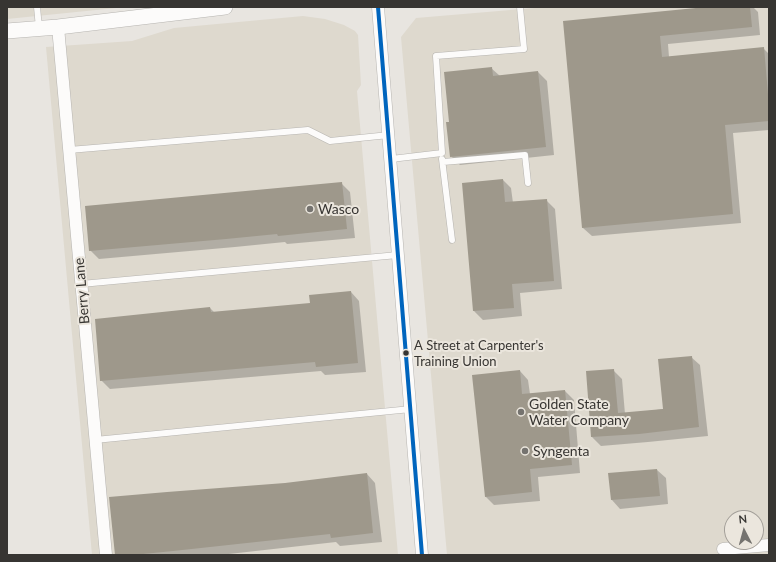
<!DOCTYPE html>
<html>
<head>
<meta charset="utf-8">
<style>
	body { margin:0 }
	#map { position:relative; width:776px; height:562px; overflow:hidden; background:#e8e5e0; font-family:Lato,sans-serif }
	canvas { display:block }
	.frame { position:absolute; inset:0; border:8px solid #373532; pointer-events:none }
	.north { position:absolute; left:724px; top:510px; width:40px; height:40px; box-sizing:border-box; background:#ebe6dd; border:1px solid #a39f99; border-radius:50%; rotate:354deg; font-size:11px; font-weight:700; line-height:16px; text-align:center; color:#373532 }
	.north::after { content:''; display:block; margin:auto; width:14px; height:18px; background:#75736f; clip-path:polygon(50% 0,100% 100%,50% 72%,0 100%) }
</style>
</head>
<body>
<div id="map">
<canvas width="776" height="562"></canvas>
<div class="frame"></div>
<div class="north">N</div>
</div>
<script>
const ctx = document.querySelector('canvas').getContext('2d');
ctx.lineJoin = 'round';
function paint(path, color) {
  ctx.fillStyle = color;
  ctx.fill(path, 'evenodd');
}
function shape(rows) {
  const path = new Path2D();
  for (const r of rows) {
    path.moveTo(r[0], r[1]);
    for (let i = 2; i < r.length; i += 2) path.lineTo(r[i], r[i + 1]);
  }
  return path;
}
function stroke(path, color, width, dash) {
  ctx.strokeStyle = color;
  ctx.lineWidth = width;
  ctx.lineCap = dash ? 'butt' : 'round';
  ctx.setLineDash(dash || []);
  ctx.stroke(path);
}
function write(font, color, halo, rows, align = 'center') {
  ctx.font = font + ' Lato,sans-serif';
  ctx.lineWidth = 4;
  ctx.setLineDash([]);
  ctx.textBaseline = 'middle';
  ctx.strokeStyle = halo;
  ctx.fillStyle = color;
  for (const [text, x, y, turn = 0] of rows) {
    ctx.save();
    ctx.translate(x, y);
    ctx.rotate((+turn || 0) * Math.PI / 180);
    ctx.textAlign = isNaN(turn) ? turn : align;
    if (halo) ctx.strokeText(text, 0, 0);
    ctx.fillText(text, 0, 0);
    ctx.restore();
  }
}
const built = shape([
	[7,7,126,7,7,19],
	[546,7,769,7,769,555,447,555,401,37,416,18],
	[732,518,756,518,756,542,732,542],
	[303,16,325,19,344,25,355,31,358,35,361,85,357,91,398,555,92,555,46,47,132,41,174,28]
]);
const shadow = shape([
	[716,7,753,7,758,12,760,35,668,44,669,57,763,48,769,54,769,130,733,133,741,223,592,236,583,228,564,22],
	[491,68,500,76,538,72,547,81,554,155,460,165,451,156,450,123],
	[503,180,511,188,513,203,546,200,555,209,562,289,520,293,522,316,483,320,474,311,463,184],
	[341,183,350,192,355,238,287,244,285,242,235,247,99,259,90,250],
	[351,292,359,301,366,372,325,375,321,371,110,389,101,380,210,308,215,313,311,304],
	[691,357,700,365,708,436,648,442,601,446,592,437,613,370,622,379,625,414,664,409],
	[520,371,528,380,530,394,565,391,574,400,580,473,538,477,540,501,494,505,486,497],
	[657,470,666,478,668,504,620,509,612,500,609,474],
	[367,474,375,483,382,542,340,546,336,542,220,555,116,555,285,484]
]);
const building = shape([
	[706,7,750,7,752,27,660,36,662,57,764,47,769,106,769,121,725,125,733,214,582,228,563,21],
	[492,67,493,76,538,71,546,147,450,157,446,122,449,122,444,72],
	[503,179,505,202,547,199,554,281,512,284,514,308,473,311,462,183],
	[342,182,347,229,278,236,277,234,226,239,89,251,85,206],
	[351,291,358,363,316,367,315,362,100,381,95,319,210,307,211,312,310,303,309,295],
	[692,356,699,427,639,434,591,437,586,371,614,369,618,413,663,409,658,359],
	[520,370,522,394,565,390,572,465,530,469,532,492,485,497,472,375],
	[657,469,660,496,611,500,608,473],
	[367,473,373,533,331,538,330,534,173,551,133,555,115,555,109,497,167,492,285,483]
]);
const service = shape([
	[37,7,39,28],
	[69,150,308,130,330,141,389,135],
	[391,159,442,153,436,56,524,49,520,7],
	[442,159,452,240],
	[443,162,525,155,528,183],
	[81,284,398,255],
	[95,440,411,409]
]);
const minor = shape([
	[378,7,422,555],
	[58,27,106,555],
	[723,549,769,545]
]);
const tertiary = shape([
	[7,31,58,27,225,7]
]);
const bus1 = shape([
	[378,7,422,555]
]);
const markers = [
	[310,209,4,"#75736f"],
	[406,353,3.5,"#373532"],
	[521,412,4,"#75736f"],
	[525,451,4,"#75736f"]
];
const busNames = [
	["A Street at Carpenter's",414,346],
	["Training Union",414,362]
];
const poiNames = [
	["Wasco",318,209],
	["Golden State",529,404],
	["Water Company",529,420],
	["Syngenta",533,451]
];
const streetNames = [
	["Berry Lane",82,291,-95]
];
paint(built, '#ded9ce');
paint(shadow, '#0003');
paint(building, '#9e988b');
stroke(service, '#b6b4b0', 7);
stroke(minor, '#b6b4b0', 13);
stroke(tertiary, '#b6b4b0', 16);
stroke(service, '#fcfbfa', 6);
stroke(minor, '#fcfbfa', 12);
stroke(tertiary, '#fcfbfa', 15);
stroke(bus1, '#0065bd', 4);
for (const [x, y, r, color] of markers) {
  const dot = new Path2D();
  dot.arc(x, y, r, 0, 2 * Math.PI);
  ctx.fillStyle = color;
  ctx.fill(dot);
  stroke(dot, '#ebe6dd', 1.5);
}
write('13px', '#373532', '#ebe6dd', busNames, 'left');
write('14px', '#373532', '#ebe6dd', poiNames, 'left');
write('14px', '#373532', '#ebe6dd', streetNames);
</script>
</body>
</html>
